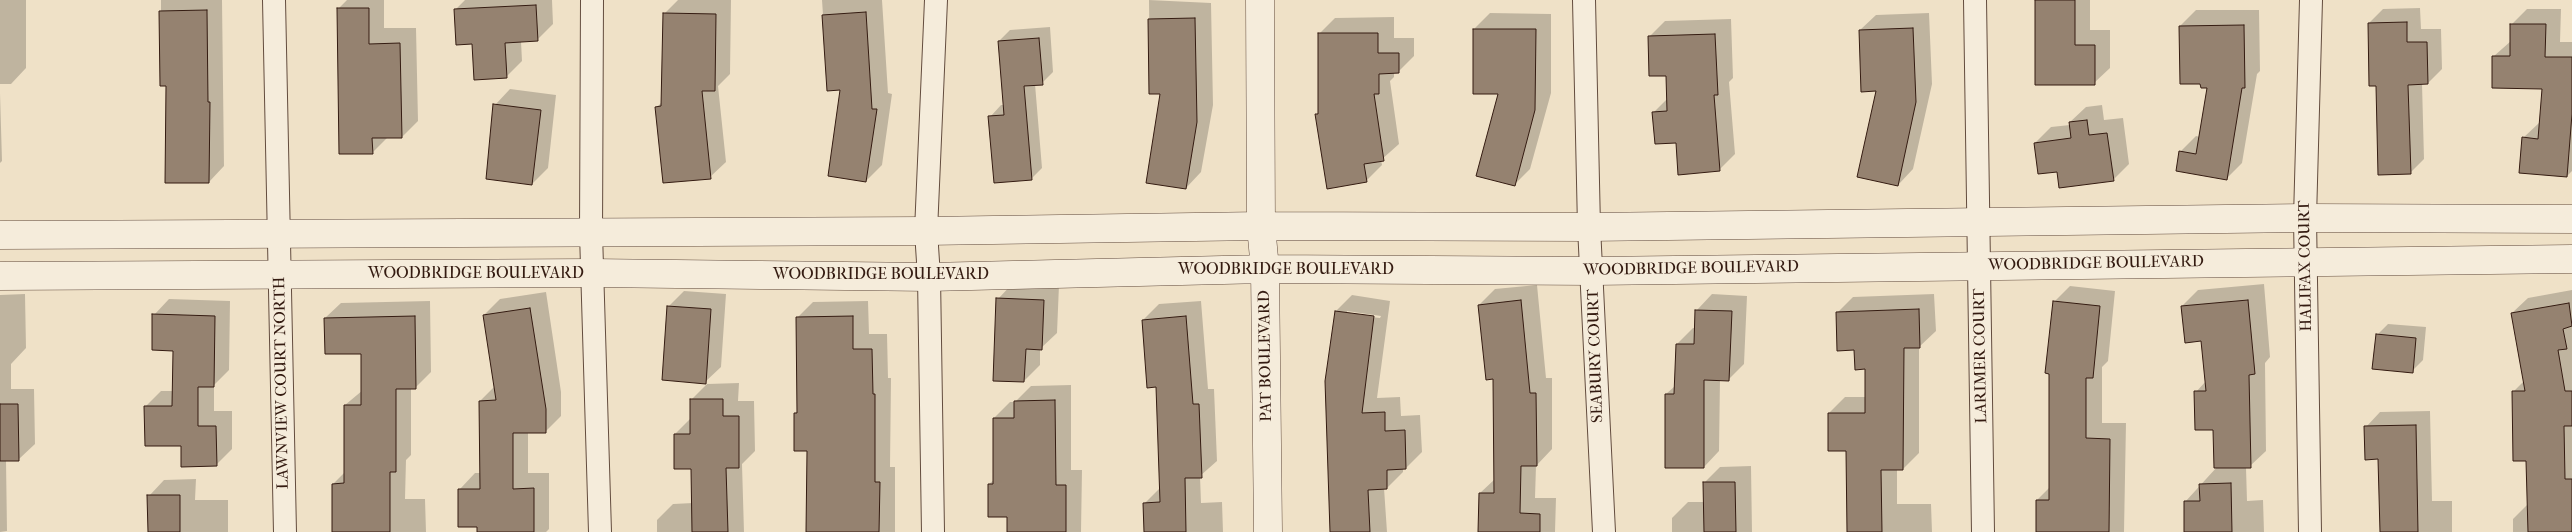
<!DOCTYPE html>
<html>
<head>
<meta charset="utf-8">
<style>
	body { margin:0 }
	canvas { display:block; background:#efe1c7 }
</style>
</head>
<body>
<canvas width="2572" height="532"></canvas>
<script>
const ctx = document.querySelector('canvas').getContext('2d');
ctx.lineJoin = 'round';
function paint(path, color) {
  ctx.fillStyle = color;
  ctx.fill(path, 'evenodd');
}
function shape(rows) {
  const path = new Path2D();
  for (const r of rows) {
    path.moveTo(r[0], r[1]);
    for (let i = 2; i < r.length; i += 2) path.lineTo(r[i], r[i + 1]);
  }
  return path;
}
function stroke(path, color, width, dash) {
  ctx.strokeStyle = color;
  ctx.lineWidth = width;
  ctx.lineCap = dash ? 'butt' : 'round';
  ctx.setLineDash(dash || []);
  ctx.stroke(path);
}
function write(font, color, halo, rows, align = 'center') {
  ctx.font = font + ' "IM FELL French Canon",serif';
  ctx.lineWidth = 4;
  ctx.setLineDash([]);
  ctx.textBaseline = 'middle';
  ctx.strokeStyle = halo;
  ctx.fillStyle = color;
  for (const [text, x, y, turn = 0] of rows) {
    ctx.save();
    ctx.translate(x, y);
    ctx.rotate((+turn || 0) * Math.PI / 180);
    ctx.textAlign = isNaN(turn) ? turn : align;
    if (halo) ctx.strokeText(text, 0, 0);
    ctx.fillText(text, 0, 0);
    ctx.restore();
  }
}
const shadow = shape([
	[0,0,26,0,26,68,11,84,0,84],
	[161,0,222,0,224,166,209,182,167,85,161,85],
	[347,0,384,0,384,28,416,28,418,121,402,137,388,137,372,153,338,9],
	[465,0,552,0,553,24,537,40,521,41,522,61,506,77,473,43,455,10],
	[678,0,731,0,730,74,718,86,726,162,710,177,657,107,662,102,664,14],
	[822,0,882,0,888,93,892,94,882,165,866,181,842,89,828,90],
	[1149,0,1211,3,1213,105,1201,172,1186,188,1162,93,1150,93],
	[2058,0,2090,0,2090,30,2110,30,2110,68,2094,83,2052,10],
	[2420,8,2421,29,2441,29,2442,69,2428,83,2422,83,2424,159,2410,173,2377,84,2369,23,2383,9],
	[2527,9,2561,9,2560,42,2572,42,2572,171,2567,176,2523,138,2540,122,2543,88,2494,56,2511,41,2512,24],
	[2196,10,2259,10,2260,71,2257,74,2242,163,2227,178,2180,152,2196,136,2200,137,2209,87,2180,26],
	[1490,13,1551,14,1551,93,1530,169,1514,185,1500,92,1474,29],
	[1929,13,1932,84,1913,169,1898,185,1877,90,1860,30,1876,15],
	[1394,17,1394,38,1414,38,1414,56,1398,72,1394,72,1394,77,1390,81,1399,144,1381,160,1382,165,1366,181,1316,115,1319,112,1319,34,1335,18],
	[1731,19,1733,78,1729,82,1735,154,1719,170,1677,141,1653,113,1668,98,1667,75,1649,37,1665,21],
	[1050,27,1053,72,1042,83,1035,84,1042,168,1031,179,990,117,1001,105,1004,105,999,41,1010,30],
	[510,89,556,95,548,168,532,184,495,105],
	[0,93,2,161,0,163],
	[2102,105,2104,120,2123,118,2129,164,2113,180,2058,171,2035,143,2051,127,2070,125,2070,122,2086,107],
	[1013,283,1059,285,1057,333,1040,349,1040,365,1024,381,998,299],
	[2264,284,2270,357,2265,363,2266,451,2250,466,2246,467,2247,501,2263,500,2264,532,2185,532,2185,502,2217,467,2214,428,2196,392,2206,381,2202,340,2182,306,2198,290],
	[1537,285,1546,378,1552,378,1552,449,1536,466,1535,498,1556,498,1555,532,1481,532,1480,493,1495,479,1494,378,1479,305,1495,289],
	[2070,286,2115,291,2108,361,2102,367,2102,423,2126,423,2124,532,2037,532,2037,500,2050,487,2054,302],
	[2572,290,2572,532,2513,532,2513,519,2529,503,2528,460,2513,392,2524,381,2512,313,2528,298],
	[684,291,726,294,721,367,705,382,668,307],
	[546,292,561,392,561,416,546,431,528,431,528,473,549,473,549,529,546,532,478,532,478,525,460,489,475,473,481,473,480,401,495,386,484,315,500,299],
	[25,294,26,348,11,364,11,389,34,389,35,444,19,459,6,460,7,531,0,532,0,295],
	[1712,294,1747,296,1744,364,1728,380,1720,379,1719,451,1704,467,1666,394,1675,386,1677,344,1693,328,1696,328,1697,310],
	[1934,294,1936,331,1919,347,1919,453,1903,469,1897,469,1897,504,1931,504,1932,532,1849,532,1848,450,1829,413,1845,397,1867,397,1867,368,1837,313,1853,297],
	[1352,295,1390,301,1377,398,1400,397,1401,416,1420,415,1422,452,1406,468,1403,468,1403,472,1387,488,1384,488,1387,532,1332,532,1336,311],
	[1347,311,1381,316,1380,318,1347,314],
	[169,299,230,301,229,370,214,385,214,411,232,411,232,449,216,465,182,445,145,407,161,391,173,391,174,349,154,315],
	[430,301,431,372,415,388,411,388,411,455,406,460,405,499,425,499,426,532,334,532,333,484,345,472,345,405,363,390,362,352,325,318,341,303],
	[868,301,869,334,887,334,888,378,891,378,890,467,895,467,895,532,807,532,809,449,795,413,799,410,797,318,813,302],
	[1201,301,1208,389,1214,389,1217,461,1200,476,1201,503,1222,502,1223,532,1145,532,1145,503,1161,487,1157,386,1143,320,1159,304],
	[2388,324,2426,327,2423,360,2412,371,2377,335],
	[739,383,738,401,754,401,755,451,742,464,744,532,657,532,657,520,673,504,693,503,692,467,675,434,691,418,691,400,707,384],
	[1071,385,1071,470,1082,470,1081,532,1009,532,1008,515,989,484,995,479,994,418,1010,402,1015,402,1031,386],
	[2430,411,2432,501,2452,501,2452,532,2381,532,2379,458,2366,427,2380,412],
	[1751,466,1752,532,1672,532,1672,518,1688,502,1704,502,1704,483,1720,467],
	[196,479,195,500,228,500,228,532,149,532,149,496,164,480]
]);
const building = shape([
	[2035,0,2075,0,2075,45,2095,45,2095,85,2035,85,2035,0],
	[536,5,538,41,505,43,507,78,474,80,472,44,456,45,454,9,536,5],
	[337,8,369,8,369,44,400,43,402,138,372,138,373,154,339,154,337,8],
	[207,10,208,102,210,102,209,183,165,183,166,86,160,86,159,11,207,10],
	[866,12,872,109,877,109,866,182,828,176,840,90,827,91,822,15,866,12],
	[663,13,716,14,715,91,702,91,711,179,663,183,655,107,661,106,663,13],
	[1195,18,1197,122,1186,189,1146,183,1160,94,1149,94,1148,19,1195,18],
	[2407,22,2407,42,2427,42,2428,84,2408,85,2411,174,2378,175,2376,86,2369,86,2368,23,2407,22],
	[2510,24,2546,24,2545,57,2572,57,2572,114,2567,177,2519,173,2522,137,2538,139,2542,89,2492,88,2492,56,2510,56,2510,24],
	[2244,25,2245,88,2242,88,2227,180,2176,171,2179,151,2196,154,2207,88,2201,88,2200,84,2180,84,2179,26,2244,25],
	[1913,28,1916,102,1898,186,1857,177,1876,91,1861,92,1859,30,1913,28],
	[1473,29,1536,29,1535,110,1515,186,1476,176,1498,94,1473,94,1473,29],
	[1318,33,1378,33,1378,53,1399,53,1399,73,1379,74,1379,94,1374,94,1384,161,1364,164,1367,182,1327,189,1315,114,1318,114,1318,33],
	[1715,34,1718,95,1714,95,1720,171,1678,175,1676,143,1655,144,1652,112,1667,111,1666,76,1649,76,1648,36,1715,34],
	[1039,38,1043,85,1024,86,1032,180,994,183,988,116,1004,115,998,41,1039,38],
	[493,104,541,110,532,185,486,179,493,104],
	[2087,120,2089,135,2107,133,2114,181,2059,188,2057,172,2038,174,2034,143,2071,138,2069,122,2087,120],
	[996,298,1044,300,1042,350,1026,349,1024,382,993,381,996,298],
	[1521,300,1530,393,1536,393,1537,466,1521,466,1520,513,1540,514,1540,532,1478,532,1479,493,1494,493,1493,379,1486,380,1478,305,1521,300],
	[2248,300,2255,374,2249,375,2251,468,2214,468,2213,430,2195,430,2194,391,2206,391,2201,341,2185,343,2181,306,2248,300],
	[2053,301,2100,306,2093,378,2086,378,2086,438,2110,439,2109,532,2036,532,2036,500,2049,500,2049,374,2045,373,2053,301],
	[2569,303,2572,326,2563,329,2567,349,2558,350,2565,391,2572,391,2572,426,2564,426,2565,479,2572,479,2572,532,2528,532,2526,461,2513,461,2512,391,2525,391,2511,313,2569,303],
	[667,306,711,309,706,384,662,380,667,306],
	[530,308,546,409,546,433,513,433,513,489,534,488,534,532,477,532,477,527,458,527,458,489,480,489,479,401,496,400,483,315,530,308],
	[1919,309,1920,348,1904,348,1903,470,1881,470,1882,532,1847,532,1846,451,1828,451,1828,413,1865,413,1865,369,1855,370,1854,350,1837,351,1836,312,1919,309],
	[1695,310,1732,311,1729,381,1704,380,1704,468,1665,468,1665,394,1674,394,1676,344,1694,344,1695,310],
	[1335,311,1374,316,1362,413,1385,412,1385,431,1405,430,1406,469,1387,470,1387,489,1368,490,1370,532,1330,532,1325,381,1335,311],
	[152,314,215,316,214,387,198,387,198,426,216,426,217,466,181,467,181,446,145,446,144,406,172,406,173,351,152,350,152,314],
	[415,316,416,389,396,389,396,472,390,472,390,532,332,532,332,484,344,483,344,405,361,405,361,354,325,354,324,318,415,316],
	[853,316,853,349,872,349,873,394,875,394,875,482,880,482,879,532,806,532,807,451,794,451,794,413,797,413,796,317,853,316],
	[1186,316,1193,404,1199,404,1202,478,1185,478,1186,532,1144,532,1143,503,1160,502,1156,387,1147,388,1142,320,1186,316],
	[2376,334,2416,338,2413,373,2372,369,2376,334],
	[690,399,723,399,723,416,739,416,739,468,726,468,728,532,692,532,691,469,674,469,674,434,690,434,690,399],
	[1055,400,1056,485,1066,485,1066,532,1007,532,1007,517,988,517,988,484,993,484,993,418,1014,418,1014,401,1055,400],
	[0,404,18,404,19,461,0,461,0,404],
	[2416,425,2418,532,2380,532,2378,459,2365,460,2364,426,2416,425],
	[1703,482,1735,482,1736,532,1704,532,1703,482],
	[2231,483,2232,532,2184,532,2184,501,2200,501,2199,484,2231,483],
	[147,495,180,495,180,532,148,532,147,495]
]);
const minor = shape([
	[274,0,285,532],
	[592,0,591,233,600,532],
	[1584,0,1589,227,1604,532],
	[1975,0,1983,532],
	[933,532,929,277,926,231,936,0],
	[2310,532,2305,218,2311,0]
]);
const tertiary = shape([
	[1260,0,1261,226,1265,269,1268,532],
	[0,235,926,231,1261,226,1589,227,2305,218,2572,219],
	[0,276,592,273,929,277,1265,269,1593,271,2572,259]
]);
const streetNames = [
	["WOODBRIDGE BOULEVARD",2096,264,-1],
	["HALIFAX COURT",2306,266,-91],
	["WOODBRIDGE BOULEVARD",1691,269,-1],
	["WOODBRIDGE BOULEVARD",1286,270],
	["WOODBRIDGE BOULEVARD",476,274],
	["WOODBRIDGE BOULEVARD",881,275],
	["PAT BOULEVARD",1266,356,-91],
	["SEABURY COURT",1596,356,-92],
	["LARIMER COURT",1981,356,-91],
	["LAWNVIEW COURT NORTH",282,383,-91]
];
paint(shadow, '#0003');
paint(building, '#958270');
stroke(building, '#341b11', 1);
stroke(minor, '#634c3e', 24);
stroke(tertiary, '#634c3e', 29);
stroke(minor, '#f5ecdb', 22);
stroke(tertiary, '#f5ecdb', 28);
write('16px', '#341b11', '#f5ecdb', streetNames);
</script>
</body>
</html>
